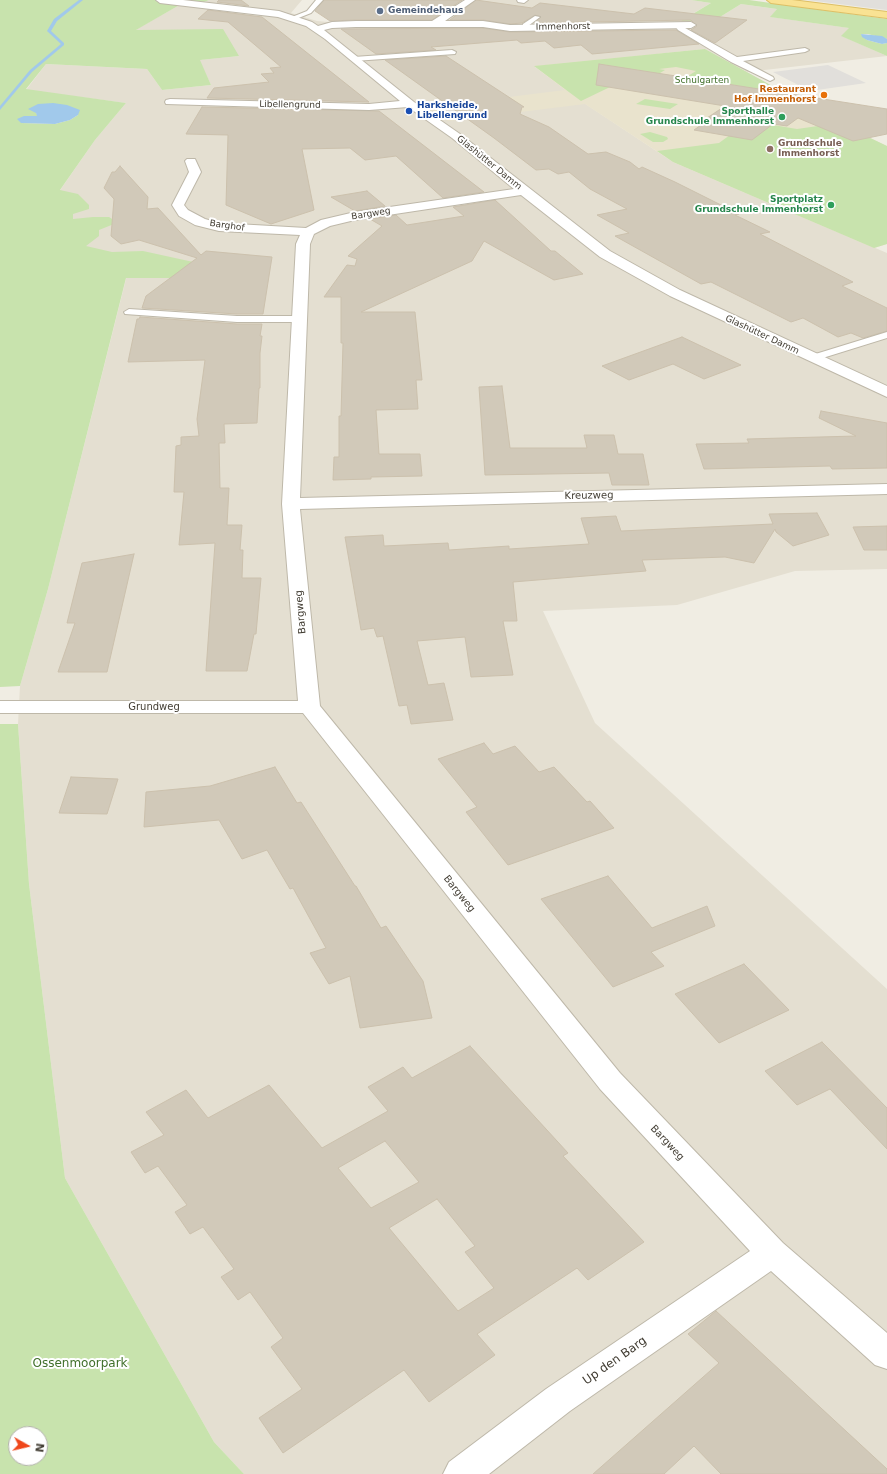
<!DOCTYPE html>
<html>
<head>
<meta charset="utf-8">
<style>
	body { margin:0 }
	#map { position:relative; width:887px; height:1474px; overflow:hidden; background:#f0ede3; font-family:"DejaVu Sans",sans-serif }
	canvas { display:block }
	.north { position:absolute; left:8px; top:1426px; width:40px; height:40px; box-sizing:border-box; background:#fff; border:1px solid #b3b1ad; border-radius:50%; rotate:98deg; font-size:11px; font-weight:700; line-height:16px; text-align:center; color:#423d33 }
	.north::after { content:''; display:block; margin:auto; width:14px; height:18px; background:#ef471b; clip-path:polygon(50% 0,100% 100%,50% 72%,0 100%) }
</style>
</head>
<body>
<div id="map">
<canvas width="887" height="1474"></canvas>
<div class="north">N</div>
</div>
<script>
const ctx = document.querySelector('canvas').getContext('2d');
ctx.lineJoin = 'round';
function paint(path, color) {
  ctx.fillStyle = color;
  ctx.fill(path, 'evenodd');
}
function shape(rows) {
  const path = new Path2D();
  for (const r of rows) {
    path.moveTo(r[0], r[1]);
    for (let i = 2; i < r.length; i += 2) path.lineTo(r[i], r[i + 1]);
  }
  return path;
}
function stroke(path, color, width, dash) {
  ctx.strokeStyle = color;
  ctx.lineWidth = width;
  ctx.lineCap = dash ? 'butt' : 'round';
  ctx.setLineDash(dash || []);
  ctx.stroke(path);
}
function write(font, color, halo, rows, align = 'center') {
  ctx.font = font + ' "DejaVu Sans",sans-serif';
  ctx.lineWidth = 4;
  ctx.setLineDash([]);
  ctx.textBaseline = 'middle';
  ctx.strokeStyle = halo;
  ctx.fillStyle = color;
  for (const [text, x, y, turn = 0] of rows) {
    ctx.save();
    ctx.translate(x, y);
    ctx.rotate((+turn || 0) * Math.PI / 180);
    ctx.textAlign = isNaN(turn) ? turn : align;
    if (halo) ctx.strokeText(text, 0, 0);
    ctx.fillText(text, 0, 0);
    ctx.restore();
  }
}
const residential = shape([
	[209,0,302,0,291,13,317,21,339,23,393,22,412,0,691,0,711,3,682,20,720,17,741,4,777,9,771,17,850,28,842,36,887,56,747,72,705,49,535,67,581,101,673,162,887,253,887,569,795,571,677,605,543,611,595,723,887,989,887,1474,244,1474,214,1442,65,1178,29,884,18,724,20,686,48,589,128,271,53,238,40,219,95,140,126,103,26,90,46,64,147,69,162,90,211,85,199,60,239,56,135,30,183,3,199,4]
]);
const education = shape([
	[705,49,839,123,887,146,887,244,874,248,673,162,585,104,448,121,429,107,565,90,534,66]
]);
const green = shape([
	[0,0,209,0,199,4,183,3,136,30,223,29,239,56,200,60,211,85,162,90,147,69,46,64,26,89,126,103,95,140,60,190,78,194,89,205,89,209,73,214,73,219,93,217,109,217,115,221,114,224,99,230,99,236,86,246,112,252,143,251,207,265,195,278,126,278,48,589,20,686,0,687],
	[36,113,78,115,70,120,55,124,21,123,38,116],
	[691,0,749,0,887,19,887,39,868,34,861,34,867,40,882,44,887,43,887,56,841,36,849,28,770,17,777,9,741,4,720,17,697,21,681,21,711,3],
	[705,49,816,110,751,88,721,83,703,94,675,84,696,71,676,67,659,69,665,70,655,76,625,78,608,88,581,101,534,66],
	[645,99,678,104,670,109,636,104],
	[749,121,797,129,839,123,887,146,887,244,874,248,673,162,657,151,719,143],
	[650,132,667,137,668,139,663,142,653,142,640,134],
	[0,724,18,724,29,884,65,1178,214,1442,244,1474,0,1474],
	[16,1434,40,1434,40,1458,16,1458]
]);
const parking = shape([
	[807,0,887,0,887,10],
	[828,65,866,83,810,91,773,72],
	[477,101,491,111,447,117,433,106]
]);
const water = shape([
	[861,34,882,36,887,39,887,43,882,44,867,40,862,37],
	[53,103,67,105,80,110,78,115,70,120,55,124,21,123,17,119,24,116,37,116,36,113,28,109,38,104]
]);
const stream = shape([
	[79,0,83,0,57,21,51,31,64,43,64,45,32,72,0,110,0,106,30,70,61,44,47,31,54,19,79,0]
]);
const building = shape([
	[219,0,241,0,249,6,217,2,219,0],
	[324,0,462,0,432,20,356,20,330,21,315,11,324,0],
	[476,0,532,8,540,3,634,14,645,8,747,20,715,43,691,30,697,26,691,20,534,23,541,17,535,15,522,23,510,24,483,20,450,20,476,0],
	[208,10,262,17,369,102,207,98,214,88,269,82,261,74,274,73,270,68,281,67,228,22,198,19,208,10],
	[483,28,510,32,676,30,699,44,592,54,581,45,554,48,545,41,521,43,517,40,431,47,436,50,376,54,341,29,483,28],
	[446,56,524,107,522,107,520,114,549,127,588,154,606,152,630,162,639,169,642,167,675,182,739,214,735,215,770,232,760,234,853,282,842,286,887,308,887,331,863,338,851,333,838,337,803,318,791,322,711,282,701,284,615,236,629,233,597,215,627,209,590,189,569,172,558,174,549,169,536,170,494,138,385,60,446,56],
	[599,64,887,109,887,134,853,141,798,118,787,126,773,124,752,140,694,130,711,118,707,118,725,106,596,85,599,64],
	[202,107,379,111,484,192,443,198,396,156,365,160,350,148,302,149,314,210,271,224,226,205,228,135,186,134,202,107],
	[120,166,148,197,147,209,158,208,201,255,206,251,272,257,263,314,237,314,142,308,146,296,197,258,139,240,121,244,111,236,114,199,104,188,112,172,115,172,120,166],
	[367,191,385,206,355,211,331,197,367,191],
	[495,200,551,251,555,251,583,274,554,280,484,241,472,261,361,312,415,312,422,380,416,380,418,409,376,410,379,454,420,454,422,476,371,477,371,479,333,480,334,457,339,457,339,416,341,416,343,343,341,343,341,297,324,297,347,265,355,266,357,259,348,256,382,226,370,219,396,215,407,225,464,216,453,207,495,200],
	[140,317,237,324,262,324,260,336,262,336,260,353,260,388,259,388,257,423,224,424,225,443,219,443,220,488,229,488,227,525,242,525,240,550,243,550,242,578,261,578,256,634,254,634,247,671,206,671,215,543,179,545,184,492,174,492,176,446,181,445,181,437,199,436,197,419,205,360,128,362,137,319,139,319,140,317],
	[682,337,741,365,704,379,673,364,629,380,602,366,682,337],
	[502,386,510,448,587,448,584,435,614,435,618,454,643,454,649,485,612,485,609,473,485,475,479,387,502,386],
	[821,411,887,423,887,468,832,469,830,466,704,469,696,444,749,443,747,439,856,436,819,418,821,411],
	[817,513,829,535,793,546,776,532,775,529,754,563,725,557,642,560,646,571,513,582,517,621,503,621,513,675,471,677,465,637,417,641,428,685,444,683,453,720,411,724,407,705,399,706,383,636,377,637,374,628,361,630,345,537,383,535,384,546,448,543,449,550,509,546,509,549,589,544,581,518,616,516,621,531,773,524,769,514,817,513],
	[887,526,887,550,864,550,853,527,887,526],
	[134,554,107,672,58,672,75,623,67,623,82,563,134,554],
	[484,743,493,754,515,746,539,772,554,767,587,802,590,801,614,828,508,865,466,812,477,807,438,759,484,743],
	[275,767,297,803,301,802,355,886,356,886,381,928,386,926,423,981,432,1018,360,1028,350,976,329,984,310,953,326,948,293,888,290,889,267,850,242,859,219,820,144,827,146,792,210,786,275,767],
	[71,777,118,779,107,814,59,813,71,777],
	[608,876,652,928,707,906,715,926,651,952,664,966,613,987,541,899,608,876],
	[744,964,789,1010,719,1043,675,994,744,964],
	[822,1042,887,1108,887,1149,830,1089,797,1105,765,1071,822,1042],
	[470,1046,568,1153,563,1156,644,1242,588,1280,577,1268,477,1334,495,1355,429,1402,404,1370,283,1453,259,1418,302,1389,271,1347,283,1338,250,1292,238,1300,221,1277,234,1269,203,1227,190,1234,175,1212,187,1205,158,1166,145,1173,131,1152,164,1135,146,1112,186,1090,208,1118,269,1085,322,1148,388,1111,368,1087,403,1067,412,1078,470,1046],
	[385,1141,419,1182,371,1208,338,1168,385,1141],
	[437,1199,475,1246,465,1252,494,1288,458,1311,389,1228,437,1199],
	[716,1311,887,1469,887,1474,721,1474,694,1446,664,1474,593,1474,719,1363,688,1334,716,1311]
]);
const lane = shape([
	[316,0,323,0,311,13,296,19,292,19,292,17,307,11,316,0],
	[535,16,540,17,528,26,527,29,523,29,523,24,535,16],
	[678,24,737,57,805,48,809,50,805,52,743,61,773,77,774,79,770,81,731,62,678,30,675,26,678,24],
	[452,50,456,52,455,54,354,61,350,59,354,57,452,50],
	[129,309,237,316,299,316,304,319,299,322,237,322,125,314,124,312,129,309],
	[887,332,887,338,813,361,807,358,809,356,887,332]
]);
const street = shape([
	[156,0,183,0,279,11,312,22,318,26,332,22,356,21,432,21,465,0,475,0,445,21,483,21,510,25,691,22,696,25,691,28,510,31,483,27,356,27,332,28,324,30,414,102,460,134,610,251,680,290,887,386,887,397,670,296,600,257,521,195,355,220,330,226,314,234,310,244,300,498,887,484,887,494,300,509,320,706,620,1073,783,1243,887,1333,887,1369,875,1365,771,1271,570,1411,489,1474,443,1474,449,1462,546,1389,750,1251,600,1089,303,713,0,713,0,701,298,701,282,504,296,244,300,235,219,231,195,225,179,216,172,205,189,172,185,161,187,159,195,159,201,172,184,205,188,210,205,219,219,223,306,228,321,220,355,212,514,189,452,138,408,107,369,110,166,104,165,102,166,100,170,99,369,104,400,101,325,39,306,26,278,17,160,3,156,0],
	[517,0,528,0,524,3,518,2,517,0]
]);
const primary = shape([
	[767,0,792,0,887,12,887,18,771,3,767,0]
]);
const markers = [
	[380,11,4,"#5c6f8a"],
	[824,95,4,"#e8710a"],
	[409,111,4,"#1a4fb4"],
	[782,117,4,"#2e9e5b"],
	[770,149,4,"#8d6e63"],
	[831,205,4,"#2e9e5b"]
];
const farServicenames = [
	["Gemeindehaus",388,11]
];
const farStreetnames = [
	["Immenhorst",563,27,-1],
	["Libellengrund",290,105,1],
	["Glashütter Damm",489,163,39],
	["Bargweg",371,214,-9],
	["Barghof",227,226,8],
	["Glashütter Damm",762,335,25]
];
const farParknames = [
	["Schulgarten",702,81]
];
const farFoodnames = [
	["Restaurant",816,90],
	["Hof Immenhorst",816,100]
];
const farTransitnames = [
	["Harksheide,",417,106],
	["Libellengrund",417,116]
];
const farLeisurenames = [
	["Sporthalle",774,112],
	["Grundschule Immenhorst",774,122],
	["Sportplatz",823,200],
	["Grundschule Immenhorst",823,210]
];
const farEducationnames = [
	["Grundschule",778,144],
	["Immenhorst",778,154]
];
const streetNames = [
	["Kreuzweg",589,496,-1],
	["Bargweg",301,612,-95],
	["Grundweg",154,707],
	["Bargweg",459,894,51],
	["Bargweg",667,1143,47]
];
const nearStreetnames = [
	["Up den Barg",615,1361,-35]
];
const nearParknames = [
	["Ossenmoorpark",80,1364]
];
paint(residential, '#e4dfd1');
paint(education, '#e9e3cd');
paint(green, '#c8e3ad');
paint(parking, '#e1dfdb');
paint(water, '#a1c9eb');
paint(stream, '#a1c9eb');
paint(building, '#d1c9b9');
stroke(building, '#ccc1ad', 1);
stroke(lane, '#beb8a9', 2);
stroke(street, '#beb8a9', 2);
stroke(primary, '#ddbf65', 2);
paint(lane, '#fff');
paint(street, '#fff');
paint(primary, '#f9e293');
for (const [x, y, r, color] of markers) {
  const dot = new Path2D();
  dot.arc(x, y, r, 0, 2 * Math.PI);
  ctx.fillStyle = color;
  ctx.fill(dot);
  stroke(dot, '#fff', 1.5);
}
write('bold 9px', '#4e5e75', '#fff', farServicenames, 'left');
write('9px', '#423d33', '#fff', farStreetnames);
write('9px', '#41702b', '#fff', farParknames);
write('bold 9px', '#c56008', '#fff', farFoodnames, 'right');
write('bold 9px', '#164399', '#fff', farTransitnames, 'left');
write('bold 9px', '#27864d', '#fff', farLeisurenames, 'right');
write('bold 9px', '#785e54', '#fff', farEducationnames, 'left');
write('10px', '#423d33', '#fff', streetNames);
write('12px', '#423d33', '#fff', nearStreetnames);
write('12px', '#41702b', '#fff', nearParknames);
</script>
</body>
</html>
